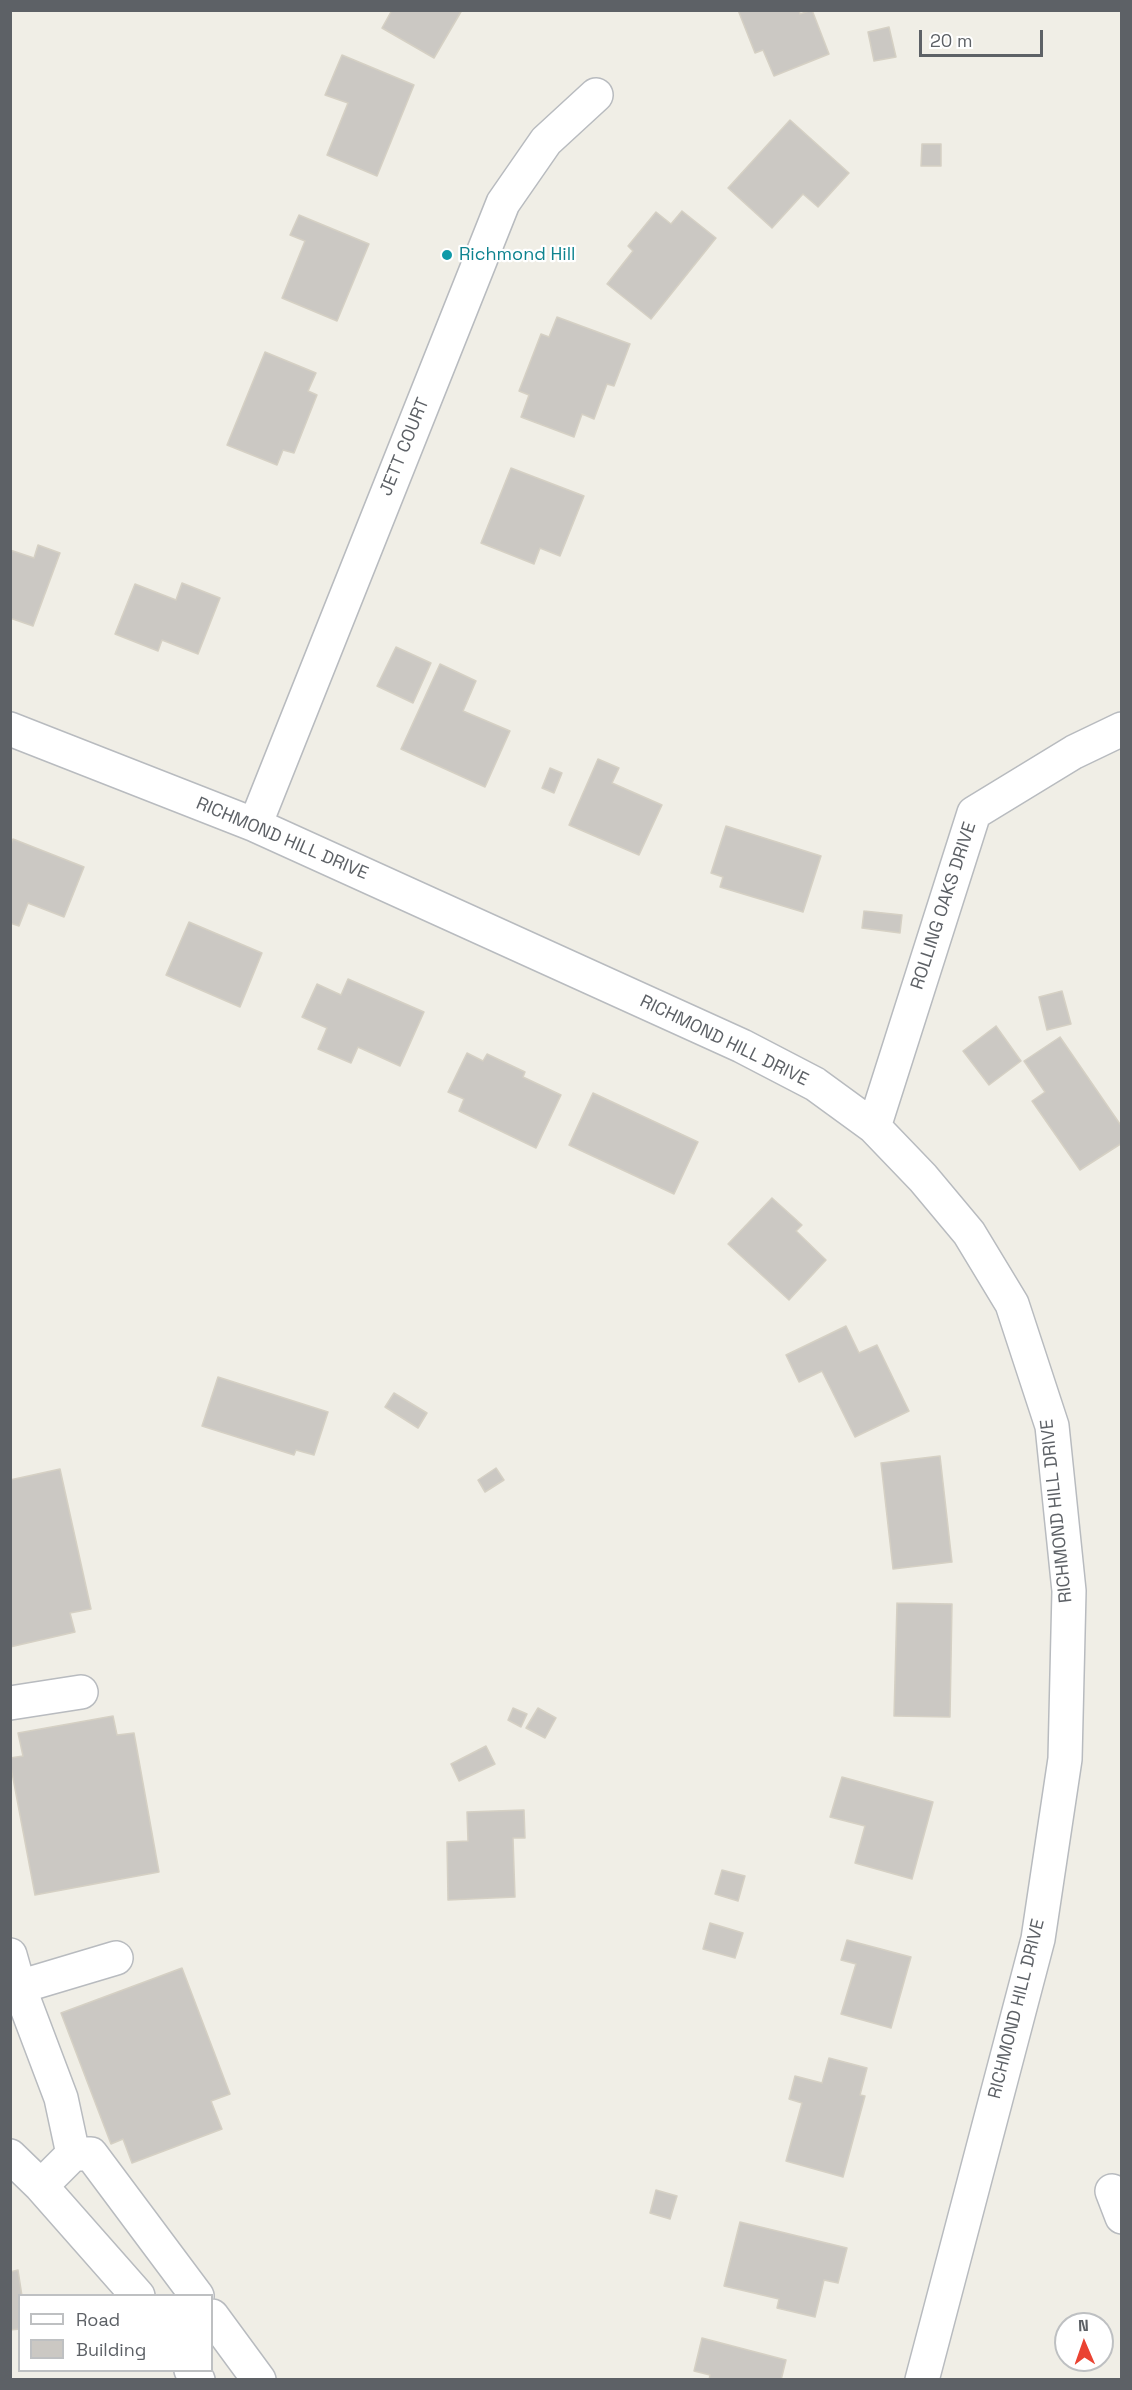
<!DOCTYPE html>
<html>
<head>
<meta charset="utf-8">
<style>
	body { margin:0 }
	#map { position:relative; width:1132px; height:2390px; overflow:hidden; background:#f0eee6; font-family:"Space Grotesk",sans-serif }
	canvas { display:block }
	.frame { position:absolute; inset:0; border:12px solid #5d6166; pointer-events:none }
	.legend { position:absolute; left:18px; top:2294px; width:195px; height:78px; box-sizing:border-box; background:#fff; border:2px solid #bec0c2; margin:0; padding:8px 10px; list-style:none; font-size:18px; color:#5d6166 }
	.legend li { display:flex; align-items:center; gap:12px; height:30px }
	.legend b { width:30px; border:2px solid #bec0c2 }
	.north { position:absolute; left:1054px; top:2312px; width:60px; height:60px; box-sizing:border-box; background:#fff; border:2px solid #bec0c2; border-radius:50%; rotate:358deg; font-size:16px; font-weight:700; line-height:24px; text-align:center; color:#5d6166 }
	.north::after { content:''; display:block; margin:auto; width:21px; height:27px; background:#ea4332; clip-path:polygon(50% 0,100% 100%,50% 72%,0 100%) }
	.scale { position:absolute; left:919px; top:30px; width:124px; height:27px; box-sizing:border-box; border:3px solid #5d6166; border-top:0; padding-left:8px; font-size:18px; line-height:21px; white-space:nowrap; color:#5d6166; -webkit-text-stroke:4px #fff; paint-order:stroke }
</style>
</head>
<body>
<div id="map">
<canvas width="1132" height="2390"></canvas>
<div class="frame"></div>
<ul class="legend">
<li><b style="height:8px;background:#fff"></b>Road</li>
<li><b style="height:16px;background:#cbc8c3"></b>Building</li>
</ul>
<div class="north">N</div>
<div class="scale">20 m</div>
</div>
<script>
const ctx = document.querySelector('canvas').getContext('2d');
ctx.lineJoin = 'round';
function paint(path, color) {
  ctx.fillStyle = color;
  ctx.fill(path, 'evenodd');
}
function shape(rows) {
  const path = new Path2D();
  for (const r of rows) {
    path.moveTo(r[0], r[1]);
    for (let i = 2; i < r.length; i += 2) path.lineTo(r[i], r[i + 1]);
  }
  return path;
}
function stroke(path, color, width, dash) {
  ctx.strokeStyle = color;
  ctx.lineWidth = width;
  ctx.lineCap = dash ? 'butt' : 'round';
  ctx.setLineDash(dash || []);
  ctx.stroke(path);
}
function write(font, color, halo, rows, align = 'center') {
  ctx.font = font + ' "Space Grotesk",sans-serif';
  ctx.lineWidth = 4.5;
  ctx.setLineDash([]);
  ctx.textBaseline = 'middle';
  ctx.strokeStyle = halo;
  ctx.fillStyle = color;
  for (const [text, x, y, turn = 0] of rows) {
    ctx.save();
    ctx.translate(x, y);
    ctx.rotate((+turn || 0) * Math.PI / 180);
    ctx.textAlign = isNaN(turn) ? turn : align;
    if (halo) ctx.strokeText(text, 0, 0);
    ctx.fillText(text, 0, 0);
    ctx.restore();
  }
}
const building = shape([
	[392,10,462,10,434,58,382,28,392,10],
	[738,10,799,10,800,14,812,10,829,54,774,76,763,50,755,53,738,10],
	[889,27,896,57,874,61,868,32,889,27],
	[342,55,414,85,377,176,327,155,348,103,325,95,342,55],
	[790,120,849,173,818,207,803,194,772,228,728,188,790,120],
	[922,144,941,144,941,166,921,166,922,144],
	[682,211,716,238,651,319,607,284,633,251,628,246,656,212,671,224,682,211],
	[299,215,369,244,337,321,282,298,305,241,290,235,299,215],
	[557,317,630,344,614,386,607,384,594,419,582,414,574,437,521,417,529,395,519,391,541,334,549,337,557,317],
	[265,352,316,373,308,391,317,395,294,453,283,450,277,465,227,445,265,352],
	[511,468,584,496,560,556,540,548,534,564,481,543,511,468],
	[38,545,60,553,33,626,10,618,10,550,34,558,38,545],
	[182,583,220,598,198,654,162,640,158,651,115,634,135,584,176,600,182,583],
	[396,647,431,663,413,703,377,686,396,647],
	[440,664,476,681,463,711,510,731,485,787,401,749,440,664],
	[598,759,619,768,612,783,662,805,639,855,569,825,598,759],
	[550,768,562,773,554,793,542,788,550,768],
	[726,826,821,856,803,912,720,887,723,877,711,873,726,826],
	[13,839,84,867,64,917,28,903,19,926,10,923,10,846,13,839],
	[864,911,902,915,900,933,862,928,864,911],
	[189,922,262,953,240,1007,166,975,189,922],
	[348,979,424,1012,400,1066,358,1047,351,1063,318,1049,327,1028,302,1017,317,984,341,995,348,979],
	[1062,991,1071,1024,1047,1030,1039,997,1062,991],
	[996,1026,1021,1061,989,1085,963,1051,996,1026],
	[1060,1037,1122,1127,1122,1143,1080,1170,1032,1101,1045,1092,1024,1061,1060,1037],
	[467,1053,483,1061,487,1054,525,1072,523,1077,561,1095,536,1148,459,1111,464,1099,448,1092,467,1053],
	[593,1093,698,1142,674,1194,569,1145,593,1093],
	[772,1198,802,1225,796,1231,826,1260,789,1300,728,1244,772,1198],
	[846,1326,859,1353,877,1345,909,1411,855,1437,822,1371,799,1382,786,1355,846,1326],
	[218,1377,328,1412,314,1455,296,1450,294,1455,202,1426,218,1377],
	[394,1393,427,1413,418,1428,385,1407,394,1393],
	[940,1456,952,1562,893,1569,881,1463,940,1456],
	[496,1468,504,1480,485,1492,478,1480,496,1468],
	[60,1469,91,1609,70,1613,75,1632,10,1647,10,1480,60,1469],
	[897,1603,952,1604,950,1717,894,1716,897,1603],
	[513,1708,527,1714,521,1727,508,1720,513,1708],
	[538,1708,556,1718,545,1738,526,1728,538,1708],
	[113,1716,117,1735,134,1733,159,1872,35,1895,10,1762,10,1758,23,1756,18,1733,113,1716],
	[486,1746,495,1764,459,1781,451,1764,486,1746],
	[842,1777,933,1802,912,1879,855,1863,865,1826,830,1817,842,1777],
	[524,1810,525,1838,513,1838,515,1897,448,1900,447,1842,468,1841,467,1812,524,1810],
	[722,1870,745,1876,738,1901,715,1894,722,1870],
	[710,1923,743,1933,735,1958,703,1949,710,1923],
	[847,1940,911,1957,891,2028,841,2014,856,1964,841,1960,847,1940],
	[182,1968,230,2094,211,2101,222,2129,132,2163,123,2139,111,2144,61,2013,182,1968],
	[829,2058,867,2068,860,2095,865,2096,843,2177,786,2161,802,2103,789,2099,795,2076,822,2083,829,2058],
	[656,2190,677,2196,670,2219,650,2213,656,2190],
	[740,2222,847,2248,838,2283,824,2280,815,2317,777,2308,779,2299,724,2286,740,2222],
	[18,2270,22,2296,20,2296,20,2329,10,2330,10,2272,18,2270],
	[702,2338,786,2360,781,2380,709,2380,710,2375,694,2371,702,2338]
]);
const minor = shape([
	[10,729,255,825,742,1046,815,1084,874,1127,923,1178,969,1233,1012,1304,1052,1426,1069,1591,1065,1759,1038,1939,922,2380],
	[255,825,503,203,546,141,596,95],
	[874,1127,974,813,1074,752,1122,729],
	[10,1703,81,1692],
	[10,1955,19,1987,61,2098,73,2154],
	[19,1987,116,1958],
	[10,2156,41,2186,138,2296],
	[41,2186,73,2154,91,2154,197,2296],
	[1112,2191,1122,2217],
	[212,2316,259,2380],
	[191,2370,198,2380]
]);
const markers = [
	[447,255,6,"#0f9aa8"]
];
const cultureNames = [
	["Richmond Hill",459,255]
];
const streetNames = [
	["JETT COURT",405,447,-68],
	["RICHMOND HILL DRIVE",282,839,23],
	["ROLLING OAKS DRIVE",944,906,-72],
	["RICHMOND HILL DRIVE",724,1041,26],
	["RICHMOND HILL DRIVE",1057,1511,-96],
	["RICHMOND HILL DRIVE",1017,2009,-76]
];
paint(building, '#cbc8c3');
stroke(building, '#d5d0c4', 1.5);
stroke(minor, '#b8bbbf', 36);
stroke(minor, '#fff', 33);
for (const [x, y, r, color] of markers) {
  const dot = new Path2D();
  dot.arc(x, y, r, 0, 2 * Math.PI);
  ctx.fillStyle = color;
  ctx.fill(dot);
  stroke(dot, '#fff', 2);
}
write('18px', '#0d838f', '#fff', cultureNames, 'left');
write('18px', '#5d6166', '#fff', streetNames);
</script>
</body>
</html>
